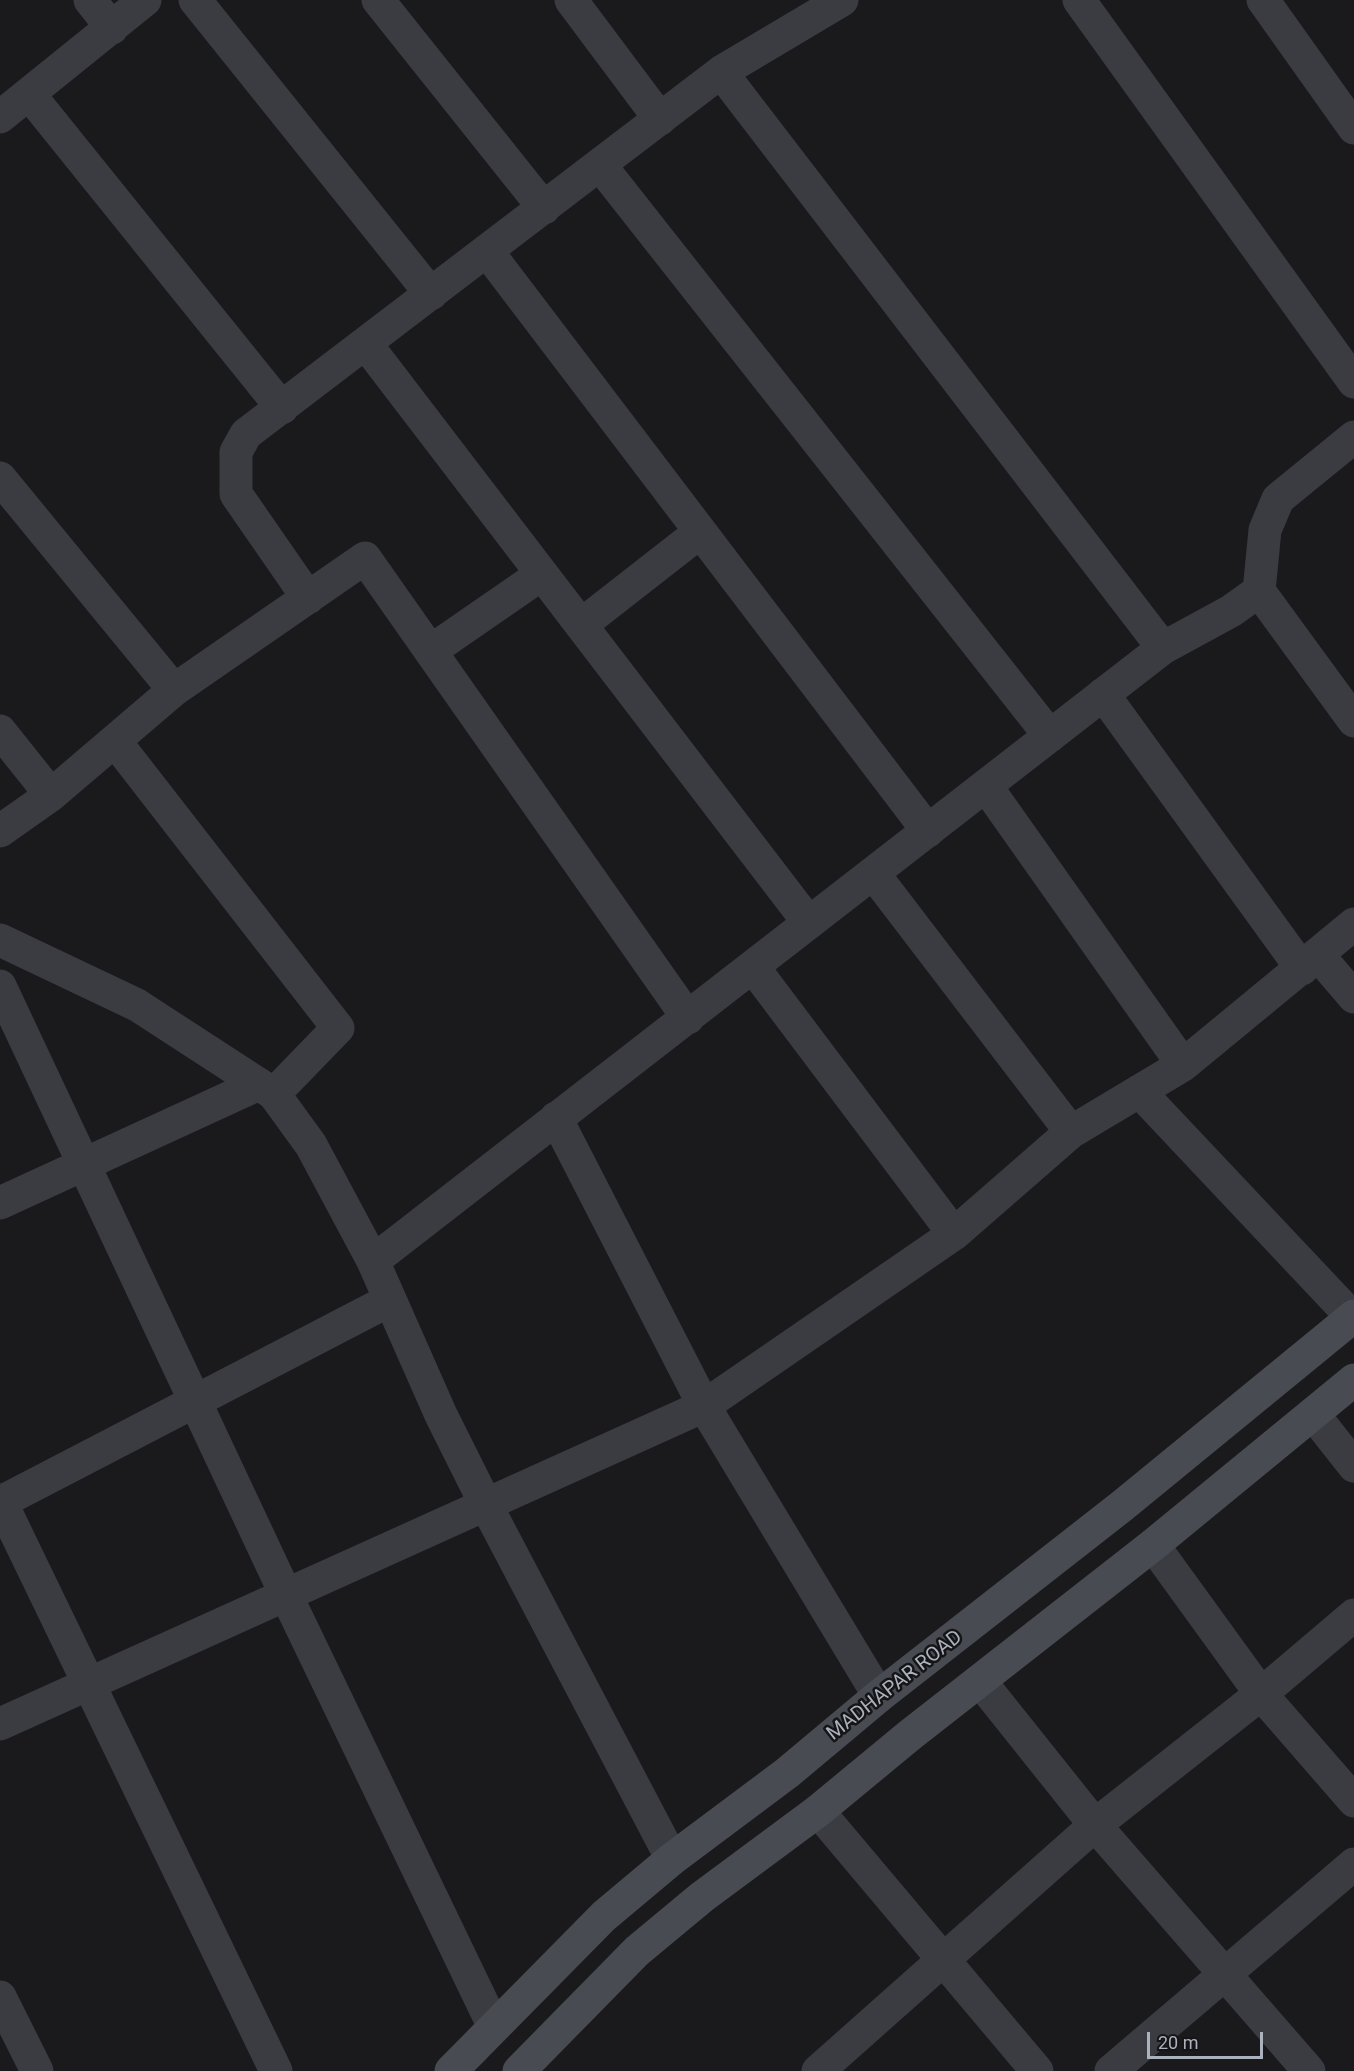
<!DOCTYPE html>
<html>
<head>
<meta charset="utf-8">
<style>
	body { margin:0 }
	#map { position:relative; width:1354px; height:2071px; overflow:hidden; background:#1a1a1d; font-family:Roboto,sans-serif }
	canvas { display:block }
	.scale { position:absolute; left:1147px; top:2032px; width:116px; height:27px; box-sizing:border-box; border:3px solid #abb2bd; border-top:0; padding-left:8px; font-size:18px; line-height:21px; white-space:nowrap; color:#abb2bd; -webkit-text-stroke:4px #151518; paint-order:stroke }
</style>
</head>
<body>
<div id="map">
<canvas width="1354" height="2071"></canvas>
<div class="scale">20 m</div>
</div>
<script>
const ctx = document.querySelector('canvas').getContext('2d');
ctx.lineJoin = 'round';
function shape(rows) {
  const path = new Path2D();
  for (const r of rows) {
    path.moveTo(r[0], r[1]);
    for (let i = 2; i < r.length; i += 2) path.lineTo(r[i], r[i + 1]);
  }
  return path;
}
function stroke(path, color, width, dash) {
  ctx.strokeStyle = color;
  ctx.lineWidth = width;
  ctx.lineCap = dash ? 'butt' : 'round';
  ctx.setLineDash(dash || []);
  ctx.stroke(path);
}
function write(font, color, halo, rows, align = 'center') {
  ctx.font = font + ' Roboto,sans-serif';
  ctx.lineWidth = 5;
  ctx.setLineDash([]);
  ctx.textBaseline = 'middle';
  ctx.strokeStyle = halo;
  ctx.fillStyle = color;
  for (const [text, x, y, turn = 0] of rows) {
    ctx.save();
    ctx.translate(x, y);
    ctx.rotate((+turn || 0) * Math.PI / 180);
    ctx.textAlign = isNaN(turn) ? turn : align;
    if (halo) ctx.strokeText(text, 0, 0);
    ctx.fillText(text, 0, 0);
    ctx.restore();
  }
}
const street = shape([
	[90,0,112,28],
	[195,0,431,294],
	[378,0,544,208],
	[571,0,660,119],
	[1079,0,1354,382],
	[1263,0,1354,128],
	[721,72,1163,648],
	[29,94,282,408],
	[0,117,145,0],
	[600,165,1050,736],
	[487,251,928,831],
	[366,344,809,923],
	[0,478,174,690],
	[1259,591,1354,721],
	[308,598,236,494,236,452,246,434,721,72,842,0],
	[581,625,700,532],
	[432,650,542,574],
	[1103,694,1302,969],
	[0,731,51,795],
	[115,741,338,1028,274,1094],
	[986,786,1183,1065],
	[0,831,51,795,174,690,365,558,688,1018],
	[873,873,1071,1132],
	[0,940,137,1005,274,1094,311,1145,373,1261,441,1415,486,1505,672,1859],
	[1318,955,1354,997],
	[753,967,954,1234],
	[0,986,286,1595,494,2027],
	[1139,1091,1352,1317],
	[556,1118,704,1406,879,1696],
	[0,1203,259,1084],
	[373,1261,1163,648,1231,611,1259,591,1265,530,1278,499,1354,437],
	[1313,1414,1354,1466],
	[0,1500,276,2071],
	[1,1502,390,1300],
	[1153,1545,1261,1694,1354,1801],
	[980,1681,1095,1825,1309,2071],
	[0,1724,704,1406,954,1234,1071,1132,1183,1065,1354,924],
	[818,1811,1037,2071],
	[0,1997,37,2071],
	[818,2071,1095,1825,1261,1694,1354,1615],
	[1111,2071,1354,1864]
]);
const secondary = shape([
	[451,2071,604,1916,672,1859,787,1773,879,1696,1122,1506,1354,1316],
	[519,2071,637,1951,702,1897,818,1811,910,1735,1153,1545,1354,1380]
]);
const streetNames = [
	["MADHAPAR ROAD",895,1686,-38]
];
stroke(street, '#3a3c42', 33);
stroke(secondary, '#484b52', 33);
write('20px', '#abb2bd', '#151518', streetNames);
</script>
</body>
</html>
